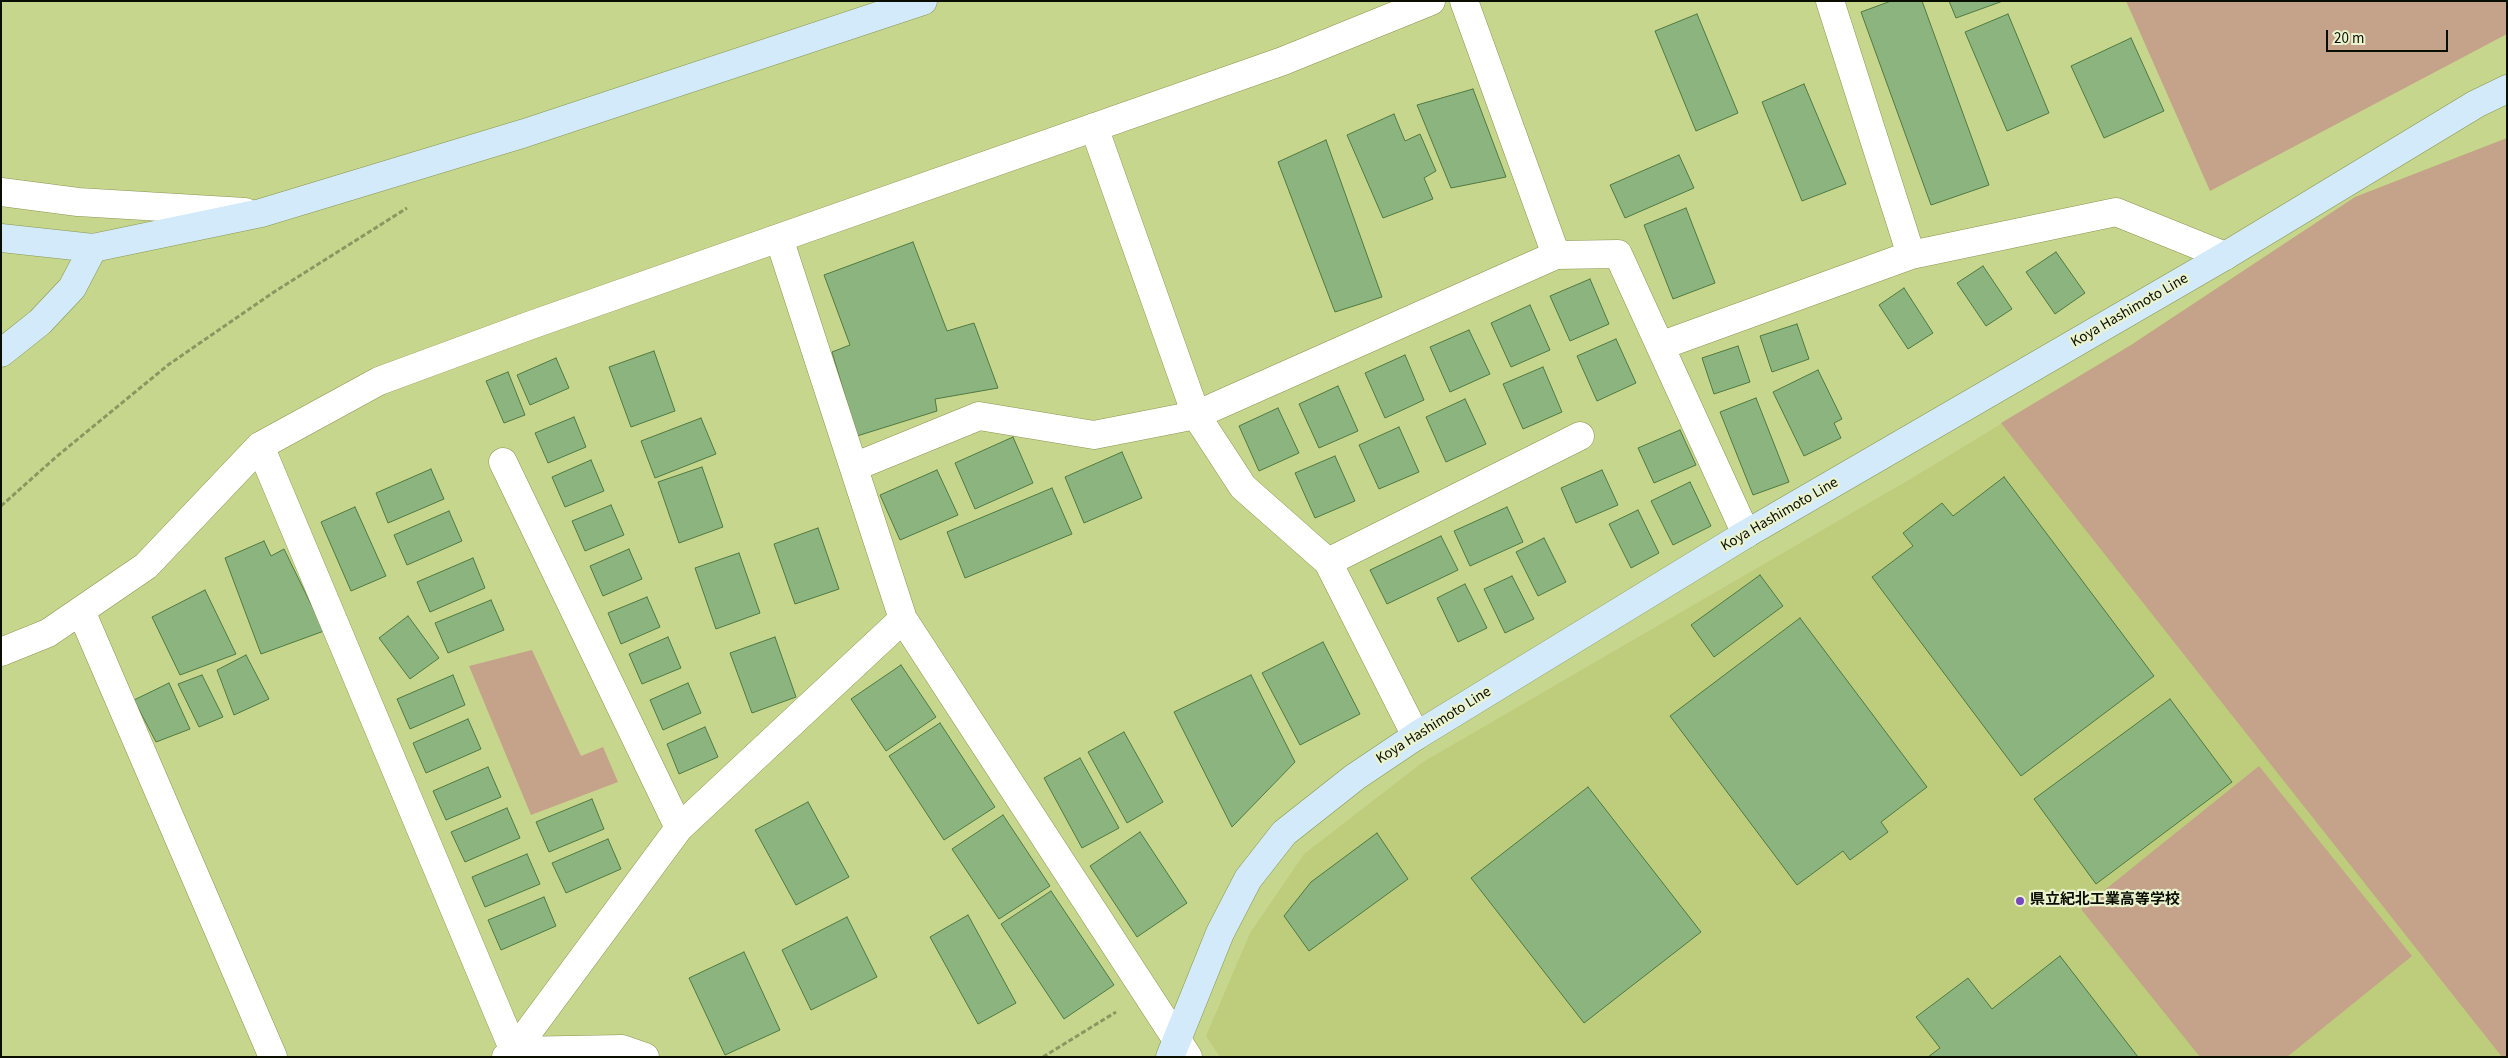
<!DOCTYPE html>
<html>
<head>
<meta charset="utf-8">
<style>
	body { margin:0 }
	#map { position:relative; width:2508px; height:1058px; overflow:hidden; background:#c7d68d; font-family:"Source Sans 3",sans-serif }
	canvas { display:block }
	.frame { position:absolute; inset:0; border:2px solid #0a0e00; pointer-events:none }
	.scale { position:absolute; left:2326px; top:30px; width:122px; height:22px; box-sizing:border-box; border:2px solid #0a0e00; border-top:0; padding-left:6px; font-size:15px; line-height:18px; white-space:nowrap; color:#0a0e00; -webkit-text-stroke:4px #eaf3ce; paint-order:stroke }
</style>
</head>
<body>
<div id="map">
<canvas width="2508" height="1058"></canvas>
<div class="frame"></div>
<div class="scale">20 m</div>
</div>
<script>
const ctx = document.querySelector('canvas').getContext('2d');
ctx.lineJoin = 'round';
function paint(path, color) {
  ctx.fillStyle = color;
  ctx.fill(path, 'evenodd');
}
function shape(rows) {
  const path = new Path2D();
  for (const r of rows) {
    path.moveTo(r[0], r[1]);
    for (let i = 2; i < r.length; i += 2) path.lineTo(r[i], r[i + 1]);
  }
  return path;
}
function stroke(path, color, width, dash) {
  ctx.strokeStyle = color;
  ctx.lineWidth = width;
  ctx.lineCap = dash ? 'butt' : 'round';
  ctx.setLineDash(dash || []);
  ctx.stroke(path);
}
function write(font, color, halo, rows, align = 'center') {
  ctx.font = font + ' "Source Sans 3","Noto Sans JP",sans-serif';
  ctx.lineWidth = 4.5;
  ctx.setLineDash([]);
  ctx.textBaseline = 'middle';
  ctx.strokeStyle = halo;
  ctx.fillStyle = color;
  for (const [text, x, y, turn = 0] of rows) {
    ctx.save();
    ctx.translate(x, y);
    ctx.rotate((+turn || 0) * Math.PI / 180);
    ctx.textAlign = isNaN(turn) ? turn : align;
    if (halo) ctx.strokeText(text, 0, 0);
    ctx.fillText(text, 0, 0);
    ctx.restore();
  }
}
const built = shape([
	[2507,138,2507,1057,1220,1057,1206,1036,1250,933,1304,854,1423,762,1912,478,2131,345,2355,197]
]);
const green = shape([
	[2126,1,2507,1,2507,34,2210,191],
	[2507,138,2507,1057,2502,1057,2001,423,2131,345,2355,197],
	[532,650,581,756,603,747,618,782,531,815,469,666],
	[2259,766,2412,956,2287,1057,2200,1057,2081,909]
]);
const building = shape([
	[1891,1,1922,1,1989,185,1931,205,1861,12,1891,1],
	[1949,1,2003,1,1956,18,1949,1],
	[1697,14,1738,113,1696,131,1655,31,1697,14],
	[2008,14,2049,113,2007,131,1965,32,2008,14],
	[2131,38,2164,111,2104,138,2071,66,2131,38],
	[1804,84,1846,184,1802,201,1762,102,1804,84],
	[1473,89,1506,177,1451,188,1417,105,1473,89],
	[1394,114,1405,141,1420,134,1436,171,1424,178,1433,199,1383,218,1347,135,1394,114],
	[1326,140,1382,297,1335,312,1278,162,1326,140],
	[1679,155,1694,188,1625,218,1610,185,1679,155],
	[1686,208,1715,283,1673,299,1644,225,1686,208],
	[913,242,947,331,974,323,998,388,935,399,937,411,857,436,832,352,850,345,824,275,913,242],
	[2056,252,2085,293,2055,314,2026,272,2056,252],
	[1983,266,2012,309,1986,326,1957,283,1983,266],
	[1590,279,1609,324,1570,341,1550,296,1590,279],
	[1904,288,1933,333,1908,349,1879,305,1904,288],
	[1530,305,1550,350,1511,367,1491,323,1530,305],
	[1797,324,1809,359,1772,372,1760,336,1797,324],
	[1469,330,1490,374,1450,392,1430,347,1469,330],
	[1616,339,1636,383,1597,401,1577,356,1616,339],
	[1738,346,1750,382,1714,394,1702,358,1738,346],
	[654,351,675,411,631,427,609,367,654,351],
	[1405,355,1424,400,1385,418,1365,373,1405,355],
	[556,358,569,388,530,405,517,375,556,358],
	[1543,367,1562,412,1523,429,1503,384,1543,367],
	[1818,370,1842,419,1834,423,1841,438,1804,456,1773,392,1818,370],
	[508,372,525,415,504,423,486,381,508,372],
	[1338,386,1358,431,1319,448,1299,404,1338,386],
	[1756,398,1789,482,1753,495,1720,412,1756,398],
	[1465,399,1486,444,1446,462,1426,417,1465,399],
	[1278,408,1299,453,1259,471,1239,426,1278,408],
	[574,417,586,447,548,463,535,433,574,417],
	[701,418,716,454,655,478,641,441,701,418],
	[1399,427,1419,472,1379,489,1359,445,1399,427],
	[1680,430,1696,465,1654,483,1638,448,1680,430],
	[1013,437,1033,483,975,509,955,463,1013,437],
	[1122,452,1142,498,1084,523,1065,477,1122,452],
	[1335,456,1355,501,1315,518,1295,473,1335,456],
	[591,460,604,491,565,507,552,477,591,460],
	[702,467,723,527,679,543,658,482,702,467],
	[431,469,444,499,388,523,376,493,431,469],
	[937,470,958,515,900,540,880,495,937,470],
	[1602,470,1618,505,1576,523,1561,488,1602,470],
	[2004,477,2154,676,2021,776,1872,577,1913,546,1903,533,1942,503,1953,516,2004,477],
	[1690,482,1711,526,1673,545,1651,501,1690,482],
	[1052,488,1072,534,965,578,947,532,1052,488],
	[611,505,624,535,585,551,572,521,611,505],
	[355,507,386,576,351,591,321,522,355,507],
	[1507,507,1523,542,1470,566,1454,531,1507,507],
	[1638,510,1659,553,1631,568,1609,524,1638,510],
	[449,511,462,541,407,565,394,535,449,511],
	[818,528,839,589,795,604,774,544,818,528],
	[1441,536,1458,570,1387,604,1370,570,1441,536],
	[1544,538,1566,582,1538,596,1516,552,1544,538],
	[264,541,271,556,284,549,324,631,261,654,225,558,264,541],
	[629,549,642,579,603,596,590,566,629,549],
	[739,553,760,613,716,629,695,568,739,553],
	[473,558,485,588,430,612,417,582,473,558],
	[1760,575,1783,606,1714,657,1691,625,1760,575],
	[1512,576,1534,619,1505,633,1484,589,1512,576],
	[1465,584,1487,628,1458,642,1437,598,1465,584],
	[205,590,236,654,180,675,152,617,205,590],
	[647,597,660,627,621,644,608,613,647,597],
	[491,600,504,630,448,653,435,623,491,600],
	[408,616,439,658,410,679,379,638,408,616],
	[1800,618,1927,787,1881,822,1888,832,1850,860,1843,851,1797,885,1670,716,1800,618],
	[668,637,681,668,642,684,629,654,668,637],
	[775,637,796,697,752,713,730,653,775,637],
	[1323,642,1360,714,1300,745,1262,673,1323,642],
	[246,655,269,699,234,715,217,670,246,655],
	[901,665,936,717,886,751,851,699,901,665],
	[202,675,223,717,199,727,178,684,202,675],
	[453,675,465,705,410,729,397,699,453,675],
	[1251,675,1295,762,1232,827,1174,712,1251,675],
	[169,683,190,729,156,742,134,700,169,683],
	[688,683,701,713,663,730,650,700,688,683],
	[2170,699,2232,782,2096,884,2034,799,2170,699],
	[468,719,481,749,426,773,413,743,468,719],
	[940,723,995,807,944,840,889,756,940,723],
	[705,727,718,757,679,774,667,744,705,727],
	[1124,732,1163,802,1127,823,1088,752,1124,732],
	[1080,758,1119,828,1082,848,1044,778,1080,758],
	[488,767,501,797,446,820,433,791,488,767],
	[1588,787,1701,932,1584,1023,1471,878,1588,787],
	[592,799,604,829,549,852,536,822,592,799],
	[808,802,849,877,796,905,755,830,808,802],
	[507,808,520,838,465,862,451,832,507,808],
	[1003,815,1050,886,999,919,952,849,1003,815],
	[1140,832,1187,903,1137,937,1090,866,1140,832],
	[1377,833,1408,879,1309,951,1284,916,1311,882,1377,833],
	[608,839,621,869,566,893,552,863,608,839],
	[527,854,540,884,485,907,472,877,527,854],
	[1051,891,1114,985,1064,1019,1001,924,1051,891],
	[544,897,556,926,501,950,488,920,544,897],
	[968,915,1016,1003,978,1024,930,937,968,915],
	[847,917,877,977,811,1010,782,950,847,917],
	[744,952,780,1030,725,1055,689,978,744,952],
	[2060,956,2138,1057,1928,1057,1940,1048,1916,1017,1968,978,1992,1009,2060,956]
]);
const path = shape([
	[1,506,56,457,168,365,274,292,407,208],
	[1043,1057,1116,1012]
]);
const street = shape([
	[1464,1,1556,255],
	[1830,1,1911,255],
	[1,192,78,202,245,212],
	[1660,346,1911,255,2116,212,2225,256],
	[260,446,514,1051],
	[503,462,679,828],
	[854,467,979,416,1094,435,1196,415,1094,127],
	[1328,562,1580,436],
	[81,611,273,1057],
	[903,619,1188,1057],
	[1,652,48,633,146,566,260,446,379,381,531,325,1283,61,1431,1],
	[1416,736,1328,562,1243,487,1196,415,1556,255,1618,254,1746,534],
	[514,1051,679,828,903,619,779,238],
	[506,1057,514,1051,622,1049,645,1057]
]);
const secondary = shape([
	[1,238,93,248,261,213,525,133,923,1],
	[1,353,40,322,72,288,93,248],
	[1170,1057,1220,933,1248,879,1284,833,1355,777,1416,736,1746,534,2225,256,2476,104,2507,89]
]);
const markers = [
	[2020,901,5,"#7747bf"]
];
const streetNames = [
	["Koya Hashimoto Line",2130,311,-30],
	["Koya Hashimoto Line",1780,515,-30],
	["Koya Hashimoto Line",1434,726,-32]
];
const poiNames = [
	["県立紀北工業高等学校",2030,901]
];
paint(built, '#bdcd7c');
paint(green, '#c5a38a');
paint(building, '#8cb47f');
stroke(building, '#4f7941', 1);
stroke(street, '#88964f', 29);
stroke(secondary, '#88964f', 29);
stroke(path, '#8b9760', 3, [5, 2.5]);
stroke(street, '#fff', 28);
stroke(secondary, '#d2eaf9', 28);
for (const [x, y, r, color] of markers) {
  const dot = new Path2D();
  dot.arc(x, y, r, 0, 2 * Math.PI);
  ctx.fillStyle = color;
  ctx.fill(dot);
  stroke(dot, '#eaf3ce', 2);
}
write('15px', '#0a0e00', '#eaf3ce', streetNames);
write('bold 15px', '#0a0e00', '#eaf3ce', poiNames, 'left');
</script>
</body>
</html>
